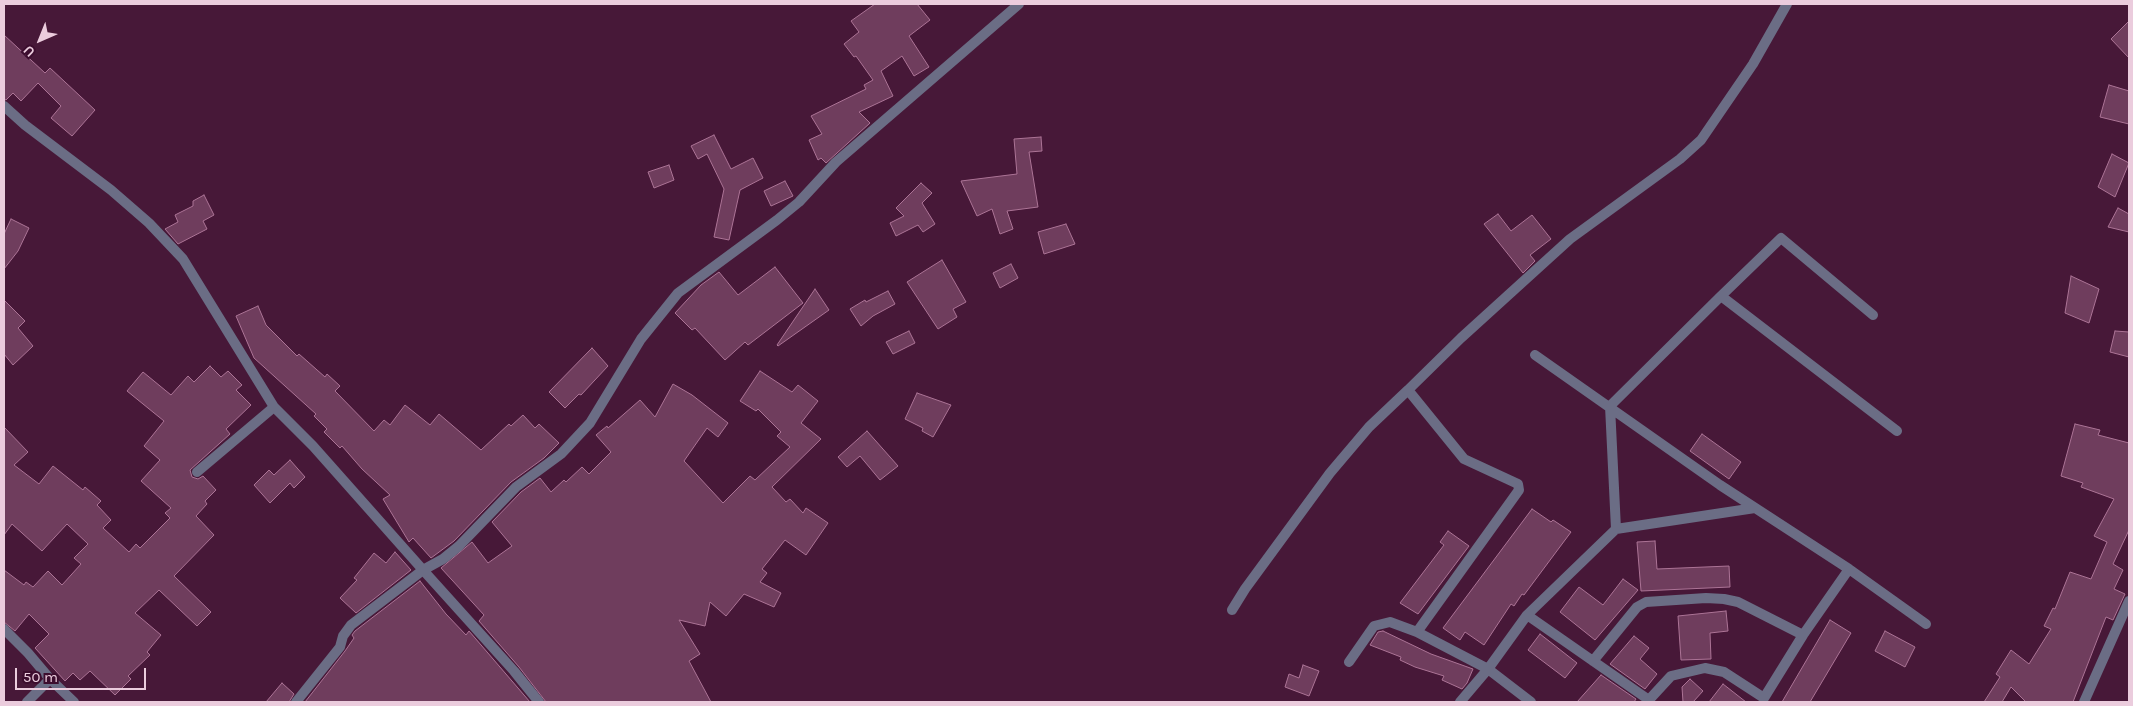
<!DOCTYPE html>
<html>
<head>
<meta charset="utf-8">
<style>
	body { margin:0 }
	#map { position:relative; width:2133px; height:706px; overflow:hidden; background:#471838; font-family:Karla,sans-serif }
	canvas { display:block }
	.frame { position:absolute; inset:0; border:5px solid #ebccdd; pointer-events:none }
	.north { position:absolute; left:15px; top:15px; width:50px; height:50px; -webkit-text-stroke:4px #3c0d2e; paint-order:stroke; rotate:224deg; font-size:14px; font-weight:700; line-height:20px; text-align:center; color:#ebccdd }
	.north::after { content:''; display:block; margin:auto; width:18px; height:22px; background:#ebccdd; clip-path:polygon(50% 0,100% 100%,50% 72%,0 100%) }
	.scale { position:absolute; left:15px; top:668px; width:131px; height:22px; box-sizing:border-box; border:2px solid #ebccdd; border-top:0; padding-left:6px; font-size:15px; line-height:18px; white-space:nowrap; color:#ebccdd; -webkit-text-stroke:4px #3c0d2e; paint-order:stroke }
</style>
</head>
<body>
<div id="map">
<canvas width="2133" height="706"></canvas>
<div class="frame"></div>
<div class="north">U</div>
<div class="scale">50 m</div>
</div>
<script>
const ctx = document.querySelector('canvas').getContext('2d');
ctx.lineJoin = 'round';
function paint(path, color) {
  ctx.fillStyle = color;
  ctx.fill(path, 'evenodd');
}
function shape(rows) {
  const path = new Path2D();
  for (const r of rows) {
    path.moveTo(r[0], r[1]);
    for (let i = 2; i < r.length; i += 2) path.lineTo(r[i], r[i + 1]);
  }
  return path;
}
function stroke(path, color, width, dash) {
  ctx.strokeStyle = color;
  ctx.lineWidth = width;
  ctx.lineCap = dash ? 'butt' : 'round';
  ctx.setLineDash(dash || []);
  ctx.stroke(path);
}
const building = shape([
	[875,4,917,4,930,20,909,36,929,67,914,76,902,56,881,71,893,96,859,112,870,123,826,163,821,158,818,160,809,140,822,134,811,116,866,89,864,85,873,80,856,56,854,57,844,44,859,32,851,21,875,4],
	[2129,21,2129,58,2111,39,2129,21],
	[4,35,45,73,50,68,95,110,72,136,51,118,61,106,38,83,21,101,13,93,6,100,4,99,4,35],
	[2109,85,2129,91,2129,124,2100,117,2109,85],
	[714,135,731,169,753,158,763,178,740,190,729,240,714,237,724,189,707,154,698,159,691,146,714,135],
	[1041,137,1042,151,1029,152,1038,207,1007,211,1013,229,1000,234,992,209,977,216,961,181,1017,174,1014,139,1041,137],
	[2112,154,2129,163,2115,197,2098,187,2112,154],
	[669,165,674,180,654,188,648,172,669,165],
	[785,181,793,196,771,206,764,191,785,181],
	[921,183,932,193,922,203,935,224,923,232,918,225,896,236,890,223,904,216,896,208,921,183],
	[204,195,214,215,203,221,207,229,178,244,165,229,178,222,175,215,193,206,193,201,204,195],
	[2118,208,2129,214,2129,232,2108,227,2118,208],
	[1498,214,1511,231,1532,215,1551,239,1530,255,1535,261,1523,273,1484,224,1498,214],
	[11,219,29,228,18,251,4,269,4,234,11,219],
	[1066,224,1075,244,1044,254,1038,232,1066,224],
	[942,260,966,302,953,309,957,317,938,329,907,282,942,260],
	[1011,264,1018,278,1000,288,993,273,1011,264],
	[775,267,803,303,748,345,745,342,725,360,695,328,692,330,675,313,701,285,719,272,738,295,775,267],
	[2071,276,2099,289,2089,323,2065,313,2071,276],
	[815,289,829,310,778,346,777,345,815,289],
	[888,291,895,304,873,316,861,326,850,309,865,300,866,302,888,291],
	[4,300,25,321,18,328,33,346,13,365,4,354,4,300],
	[258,306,266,325,297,356,299,354,325,377,327,374,340,386,335,391,374,431,384,420,390,425,405,405,430,425,439,414,481,450,509,424,511,426,523,415,535,428,539,424,559,443,544,458,511,482,454,541,431,558,413,538,409,542,383,499,390,495,362,469,342,446,340,448,324,432,327,429,314,416,316,414,254,358,236,316,258,306],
	[909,331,915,343,893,354,886,342,909,331],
	[2115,331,2129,332,2129,357,2110,352,2115,331],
	[592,348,608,366,581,395,579,394,565,408,549,392,592,348],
	[210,366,221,377,228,371,242,385,236,390,251,405,226,429,230,434,190,470,192,477,198,479,203,476,216,490,205,501,207,504,196,516,214,535,174,576,211,612,197,626,159,590,135,613,161,635,147,652,150,655,128,676,131,679,115,695,90,671,80,680,73,673,65,681,35,648,49,634,29,614,15,631,4,622,4,570,24,585,26,582,33,587,48,571,62,585,81,564,74,558,88,544,67,524,42,551,12,524,4,535,4,427,28,452,14,465,39,484,53,466,83,490,85,487,101,501,97,505,111,520,103,528,129,552,136,544,140,548,170,518,165,513,171,508,141,481,160,460,144,446,164,421,127,391,143,372,171,395,188,376,194,382,210,366],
	[760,371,792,392,798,385,818,401,801,423,821,439,772,487,786,502,790,499,803,513,806,508,828,523,806,555,785,540,762,569,767,573,760,582,781,593,774,607,744,594,726,616,710,602,705,626,679,620,700,654,689,661,711,702,546,702,519,667,479,621,484,615,441,568,472,542,488,563,512,546,492,522,521,492,540,478,551,492,564,480,566,482,582,467,589,474,611,452,596,435,607,426,608,428,640,400,655,417,673,384,692,395,728,423,718,437,707,428,684,461,723,503,750,476,755,480,790,447,777,436,781,432,758,409,756,411,740,401,760,371],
	[917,393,951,405,933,437,922,431,923,428,905,419,917,393],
	[2075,424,2100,430,2098,435,2129,443,2129,530,2113,564,2123,570,2114,589,2125,594,2113,620,2106,617,2073,702,2026,702,2011,687,2002,702,1984,702,2000,677,1996,674,2011,650,2029,664,2051,629,2044,626,2053,608,2055,609,2070,572,2091,579,2107,542,2094,536,2114,499,2081,487,2083,483,2061,476,2075,424],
	[867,431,898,466,880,480,860,456,847,467,838,457,867,431],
	[1702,434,1741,462,1729,479,1690,451,1702,434],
	[290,460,305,477,294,488,290,483,270,503,254,485,269,470,274,475,290,460],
	[1532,509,1551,522,1553,520,1571,532,1524,595,1522,594,1514,606,1511,604,1484,645,1465,632,1460,640,1443,628,1532,509],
	[1448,531,1469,546,1418,614,1400,603,1444,545,1440,542,1448,531],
	[1655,541,1657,569,1729,566,1730,587,1641,591,1637,542,1655,541],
	[395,552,411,570,356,613,340,598,357,580,354,578,374,553,386,563,395,552],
	[1623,579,1638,590,1595,640,1560,612,1579,587,1603,605,1623,579],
	[420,581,446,614,466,635,469,631,530,702,305,702,345,651,354,638,352,635,355,631,420,581],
	[1726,611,1728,631,1710,633,1711,659,1681,660,1678,616,1726,611],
	[1830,620,1851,633,1810,702,1782,702,1830,620],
	[1383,631,1431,654,1473,669,1467,683,1462,689,1442,680,1444,676,1415,667,1400,660,1401,657,1370,645,1378,632,1383,631],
	[1885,631,1915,647,1905,667,1875,651,1885,631],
	[1540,634,1577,663,1565,678,1528,650,1540,634],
	[1634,636,1649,648,1640,659,1657,674,1645,689,1610,664,1634,636],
	[1303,665,1319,671,1309,696,1285,687,1289,674,1299,678,1303,665],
	[1601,675,1636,699,1634,702,1577,702,1601,675],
	[1690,679,1703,691,1693,702,1683,702,1682,687,1690,679],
	[282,683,294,694,289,702,266,702,282,683],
	[1723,684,1746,702,1709,702,1723,684]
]);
const street = shape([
	[4,106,25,125,111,190,149,223,183,259,274,407,313,446,423,570,351,625,343,636,340,647,296,702],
	[1721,296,1781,238,1873,315],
	[1535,355,1720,485,1849,569,1926,624],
	[197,472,274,407],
	[1616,529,1610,406,1721,296,1897,431],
	[1232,610,1245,589,1330,473,1369,427,1408,390],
	[1527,615,1649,700],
	[4,629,28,653,50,679,74,702],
	[1417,632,1519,490,1518,484,1464,459,1408,390,1461,338,1570,239,1680,159,1701,140,1753,64,1787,4],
	[1593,661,1637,607,1646,602,1706,598,1724,599,1738,602,1803,635,1849,569],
	[1349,662,1374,626,1390,622,1417,632,1488,669,1531,702],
	[27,702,50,679],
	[539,702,514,671,423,570,443,559,459,546,516,487,561,454,590,423,641,339,678,293,777,220,799,202,836,162,1019,4],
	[1460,702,1488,669,1527,615,1616,529,1755,508],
	[1647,702,1671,676,1705,668,1724,672,1764,698,1803,635],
	[2084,702,2129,601]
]);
paint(building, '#6f3d5d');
stroke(building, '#ac7496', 1);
stroke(street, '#6b6d85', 10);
</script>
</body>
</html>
